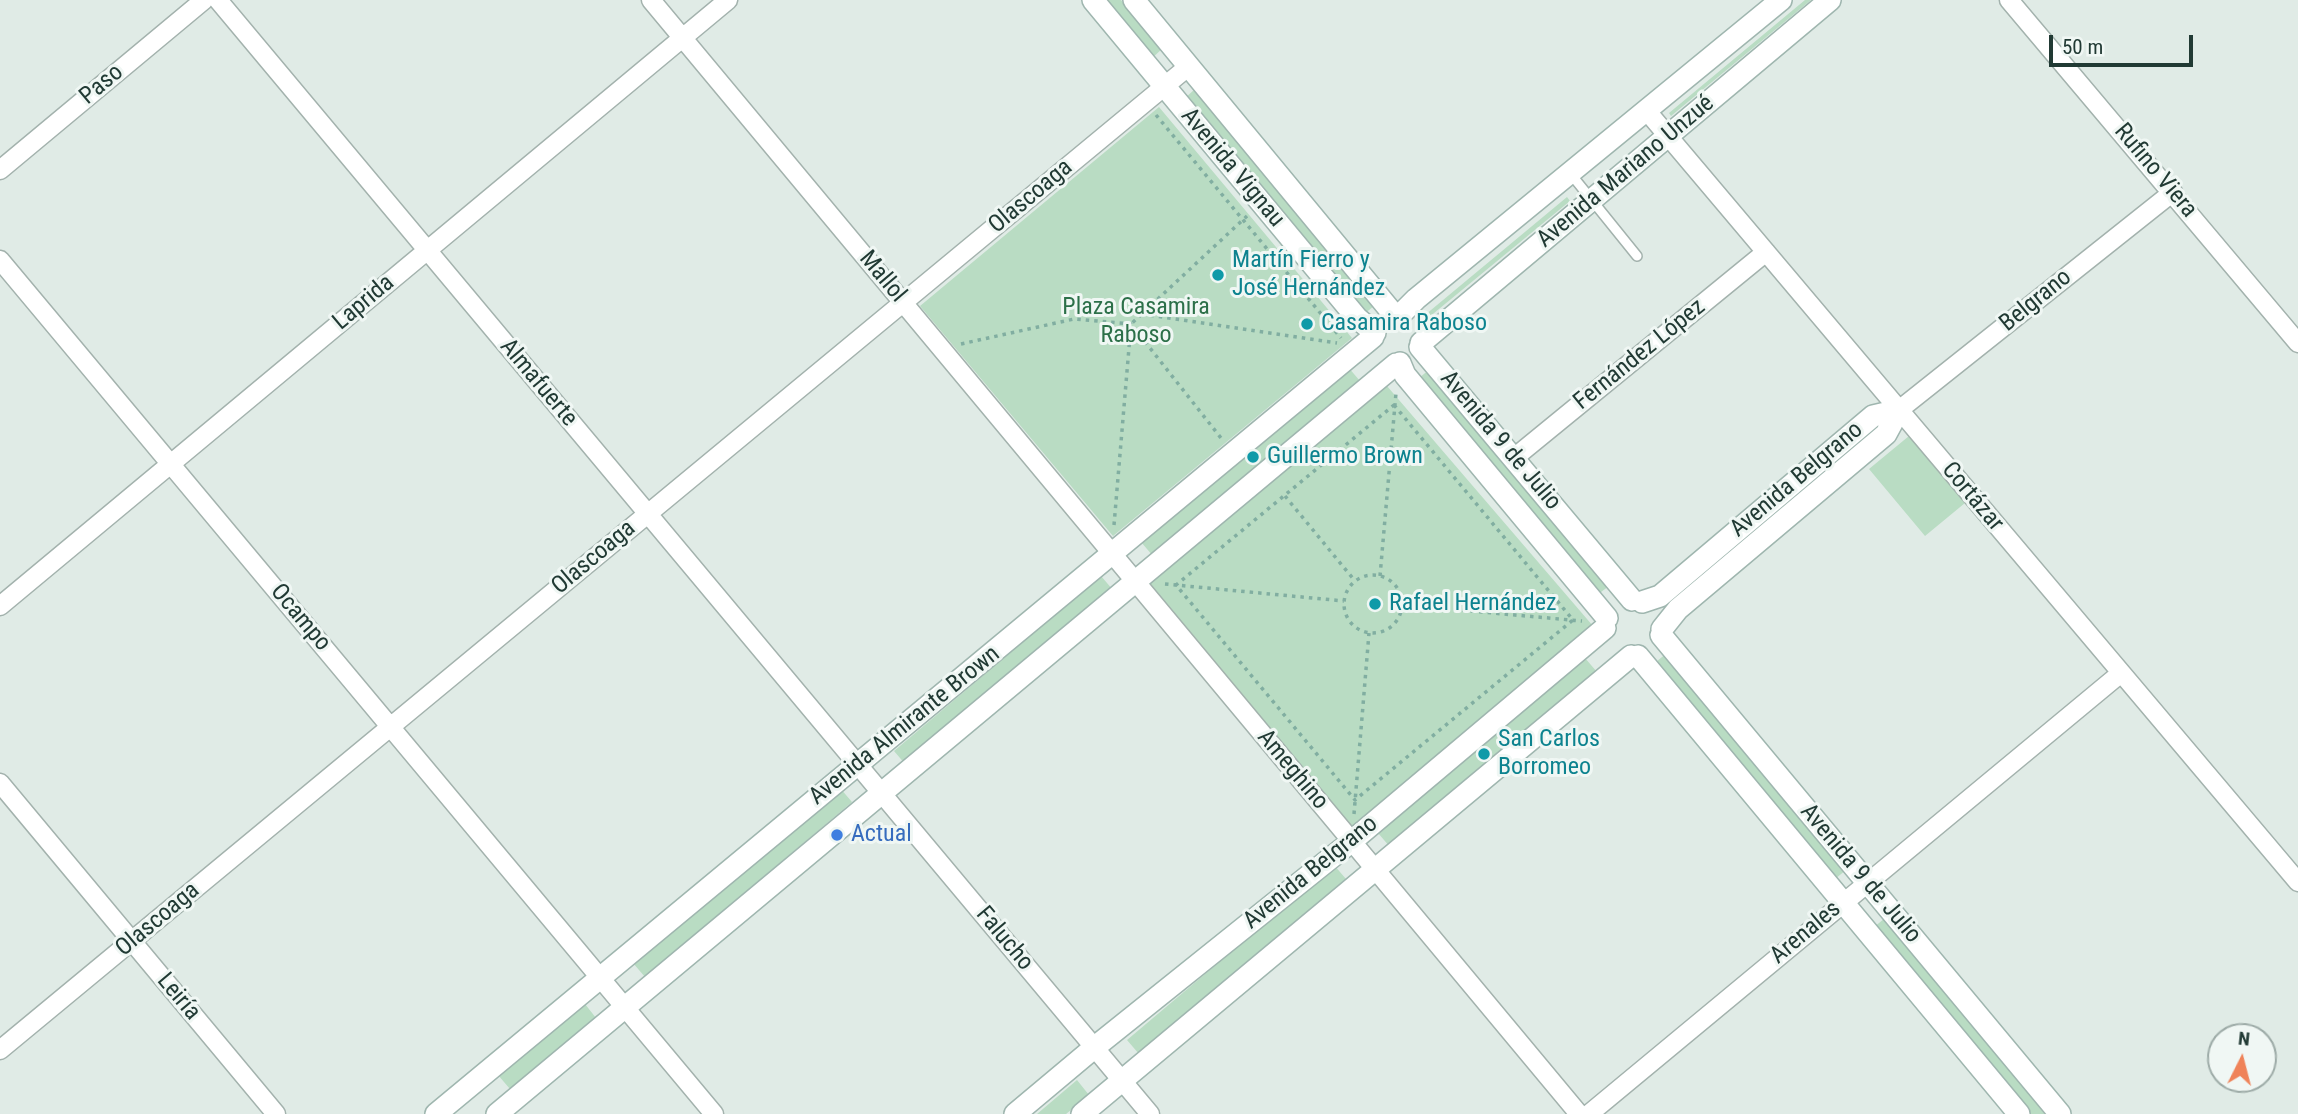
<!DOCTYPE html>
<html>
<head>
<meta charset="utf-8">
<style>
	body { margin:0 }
	#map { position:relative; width:2298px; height:1114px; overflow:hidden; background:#e0ebe6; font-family:"Roboto Condensed",sans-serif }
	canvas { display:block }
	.north { position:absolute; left:2207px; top:1023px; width:70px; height:70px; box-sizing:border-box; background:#f0f7f4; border:2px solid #9daba7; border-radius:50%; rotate:6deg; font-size:19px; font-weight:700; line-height:28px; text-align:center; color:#213a34 }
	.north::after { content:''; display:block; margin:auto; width:24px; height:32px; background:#ef8359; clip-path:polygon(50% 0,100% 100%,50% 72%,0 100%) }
	.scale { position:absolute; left:2049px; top:35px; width:144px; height:32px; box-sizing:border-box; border:4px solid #213a34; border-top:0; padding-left:9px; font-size:21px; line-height:24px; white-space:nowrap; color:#213a34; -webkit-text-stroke:5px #f0f7f4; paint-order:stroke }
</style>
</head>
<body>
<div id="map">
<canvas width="2298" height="1114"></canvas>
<div class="north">N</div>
<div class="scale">50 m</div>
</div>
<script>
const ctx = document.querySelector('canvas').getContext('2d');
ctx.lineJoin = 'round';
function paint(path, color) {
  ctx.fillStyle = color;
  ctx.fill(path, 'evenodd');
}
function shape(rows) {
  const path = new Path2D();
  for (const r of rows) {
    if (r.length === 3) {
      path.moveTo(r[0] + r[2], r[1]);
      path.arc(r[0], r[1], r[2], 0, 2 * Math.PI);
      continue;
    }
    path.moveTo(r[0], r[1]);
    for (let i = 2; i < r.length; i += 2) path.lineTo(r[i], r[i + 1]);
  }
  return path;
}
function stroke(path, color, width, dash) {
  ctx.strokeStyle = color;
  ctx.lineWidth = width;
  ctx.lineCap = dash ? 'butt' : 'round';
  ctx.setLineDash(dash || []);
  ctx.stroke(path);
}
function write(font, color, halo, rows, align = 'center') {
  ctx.font = font + ' "Roboto Condensed",sans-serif';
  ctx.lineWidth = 6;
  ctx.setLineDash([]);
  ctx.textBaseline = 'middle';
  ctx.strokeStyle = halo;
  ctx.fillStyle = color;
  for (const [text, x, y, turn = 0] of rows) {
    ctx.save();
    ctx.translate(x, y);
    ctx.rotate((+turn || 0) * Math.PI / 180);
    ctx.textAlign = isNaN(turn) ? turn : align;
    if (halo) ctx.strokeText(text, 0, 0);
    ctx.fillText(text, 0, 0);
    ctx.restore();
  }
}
const green = shape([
	[1102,0,1121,0,1162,49,1151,59],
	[1805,0,1811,0,1671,116,1669,113],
	[1195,89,1374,306,1363,315,1184,99],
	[1159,107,1352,338,1113,536,920,306],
	[1567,197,1570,201,1428,318,1425,315],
	[1348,367,1360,381,1153,556,1141,542],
	[1430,369,1609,586,1597,595,1419,378],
	[1387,386,1593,626,1356,832,1147,583],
	[1909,436,1965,503,1925,536,1869,469],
	[1101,576,1113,590,906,765,894,751],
	[1668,652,1846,870,1835,879,1656,662],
	[1585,658,1597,672,1390,847,1378,833],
	[840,788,852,802,645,977,633,963],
	[1334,865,1346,879,1139,1054,1127,1040],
	[1885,918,2045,1114,2026,1114,1873,928],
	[585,1004,596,1018,510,1089,498,1075],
	[1077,1080,1089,1095,1066,1114,1037,1114]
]);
const path = shape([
	[1156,115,1341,338],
	[1142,314,1337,343],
	[961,344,1074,319,1131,324,1221,438],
	[1394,405,1573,620,1355,800,1176,585,1394,405],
	[1285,496,1355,581],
	[1114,525,1131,324,1247,216],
	[1373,604,29],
	[1380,576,1396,393],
	[1165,584,1344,601],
	[1403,605,1582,621],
	[1354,814,1369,633]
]);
const lane = shape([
	[1570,173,1637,256]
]);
const street = shape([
	[218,0,1150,1114],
	[651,0,1579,1114],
	[2009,0,2298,343],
	[1646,110,2298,882],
	[0,170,204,0],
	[0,260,714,1114],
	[1899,410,2173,192],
	[1514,458,1766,252],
	[0,606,728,0],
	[0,783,276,1114],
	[0,1050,1189,66],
	[1589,1114,2121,673]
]);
const secondary = shape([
	[1093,0,1357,318,1375,333],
	[1134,0,1395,316],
	[1399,316,1416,299,1781,0],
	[1421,343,1830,0],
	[1420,347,1632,600],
	[1400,363,1405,375,1607,618],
	[1642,602,1660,596,1873,416,1899,410],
	[1662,629,1678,609,1886,434,1899,410],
	[1661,635,2060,1114],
	[1638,656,2019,1114],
	[436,1114,1373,337],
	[497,1114,1396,364],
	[1015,1114,1095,1047,1352,841,1605,628],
	[1082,1114,1631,656]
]);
const markers = [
	[1218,275,7,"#0f9aa8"],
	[1307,324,7,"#0f9aa8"],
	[1253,457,7,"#0f9aa8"],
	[1375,604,7,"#0f9aa8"],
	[1484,754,7,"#0f9aa8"],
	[837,835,7,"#3f7fe0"]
];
const streetNames = [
	["Paso",102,85,-40],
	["Avenida Vignau",1232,168,50],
	["Rufino Viera",2155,171,50],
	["Avenida Mariano Unzué",1626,172,-40],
	["Olascoaga",1031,197,-40],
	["Mallol",882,277,50],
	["Belgrano",2036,301,-39],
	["Laprida",364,303,-40],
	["Fernández López",1640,355,-39],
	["Almafuerte",538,383,50],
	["Avenida 9 de Julio",1500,441,50],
	["Avenida Belgrano",1797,480,-40],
	["Cortázar",1972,497,50],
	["Olascoaga",594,558,-40],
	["Ocampo",300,618,50],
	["Avenida Almirante Brown",905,726,-39],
	["Ameghino",1292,770,50],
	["Avenida Belgrano",1311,873,-39],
	["Avenida 9 de Julio",1860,874,50],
	["Olascoaga",158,920,-40],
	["Arenales",1806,933,-40],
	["Falucho",1004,939,50],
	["Leiría",178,997,50]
];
const cultureNames = [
	["Martín Fierro y",1232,261],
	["José Hernández",1232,289],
	["Casamira Raboso",1321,324],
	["Guillermo Brown",1267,457],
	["Rafael Hernández",1389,604],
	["San Carlos",1498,740],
	["Borromeo",1498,768]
];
const parkNames = [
	["Plaza Casamira",1136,308],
	["Raboso",1136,336]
];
const shopNames = [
	["Actual",851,835]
];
paint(green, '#b9dcc3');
stroke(lane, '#a3b2ad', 12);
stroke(street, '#a3b2ad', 21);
stroke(secondary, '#9fb6af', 24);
stroke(path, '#81aea1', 3.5, [3.5, 5]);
stroke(lane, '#fff', 9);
stroke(street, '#fff', 18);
stroke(secondary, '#fff', 21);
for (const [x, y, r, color] of markers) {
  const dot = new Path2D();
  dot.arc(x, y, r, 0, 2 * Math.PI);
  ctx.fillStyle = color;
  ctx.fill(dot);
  stroke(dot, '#f0f7f4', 2.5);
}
write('24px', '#213a34', '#f0f7f4', streetNames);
write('24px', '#0d838f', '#f0f7f4', cultureNames, 'left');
write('24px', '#2c7049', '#f0f7f4', parkNames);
write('24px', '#366cbe', '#f0f7f4', shopNames, 'left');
</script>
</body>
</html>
